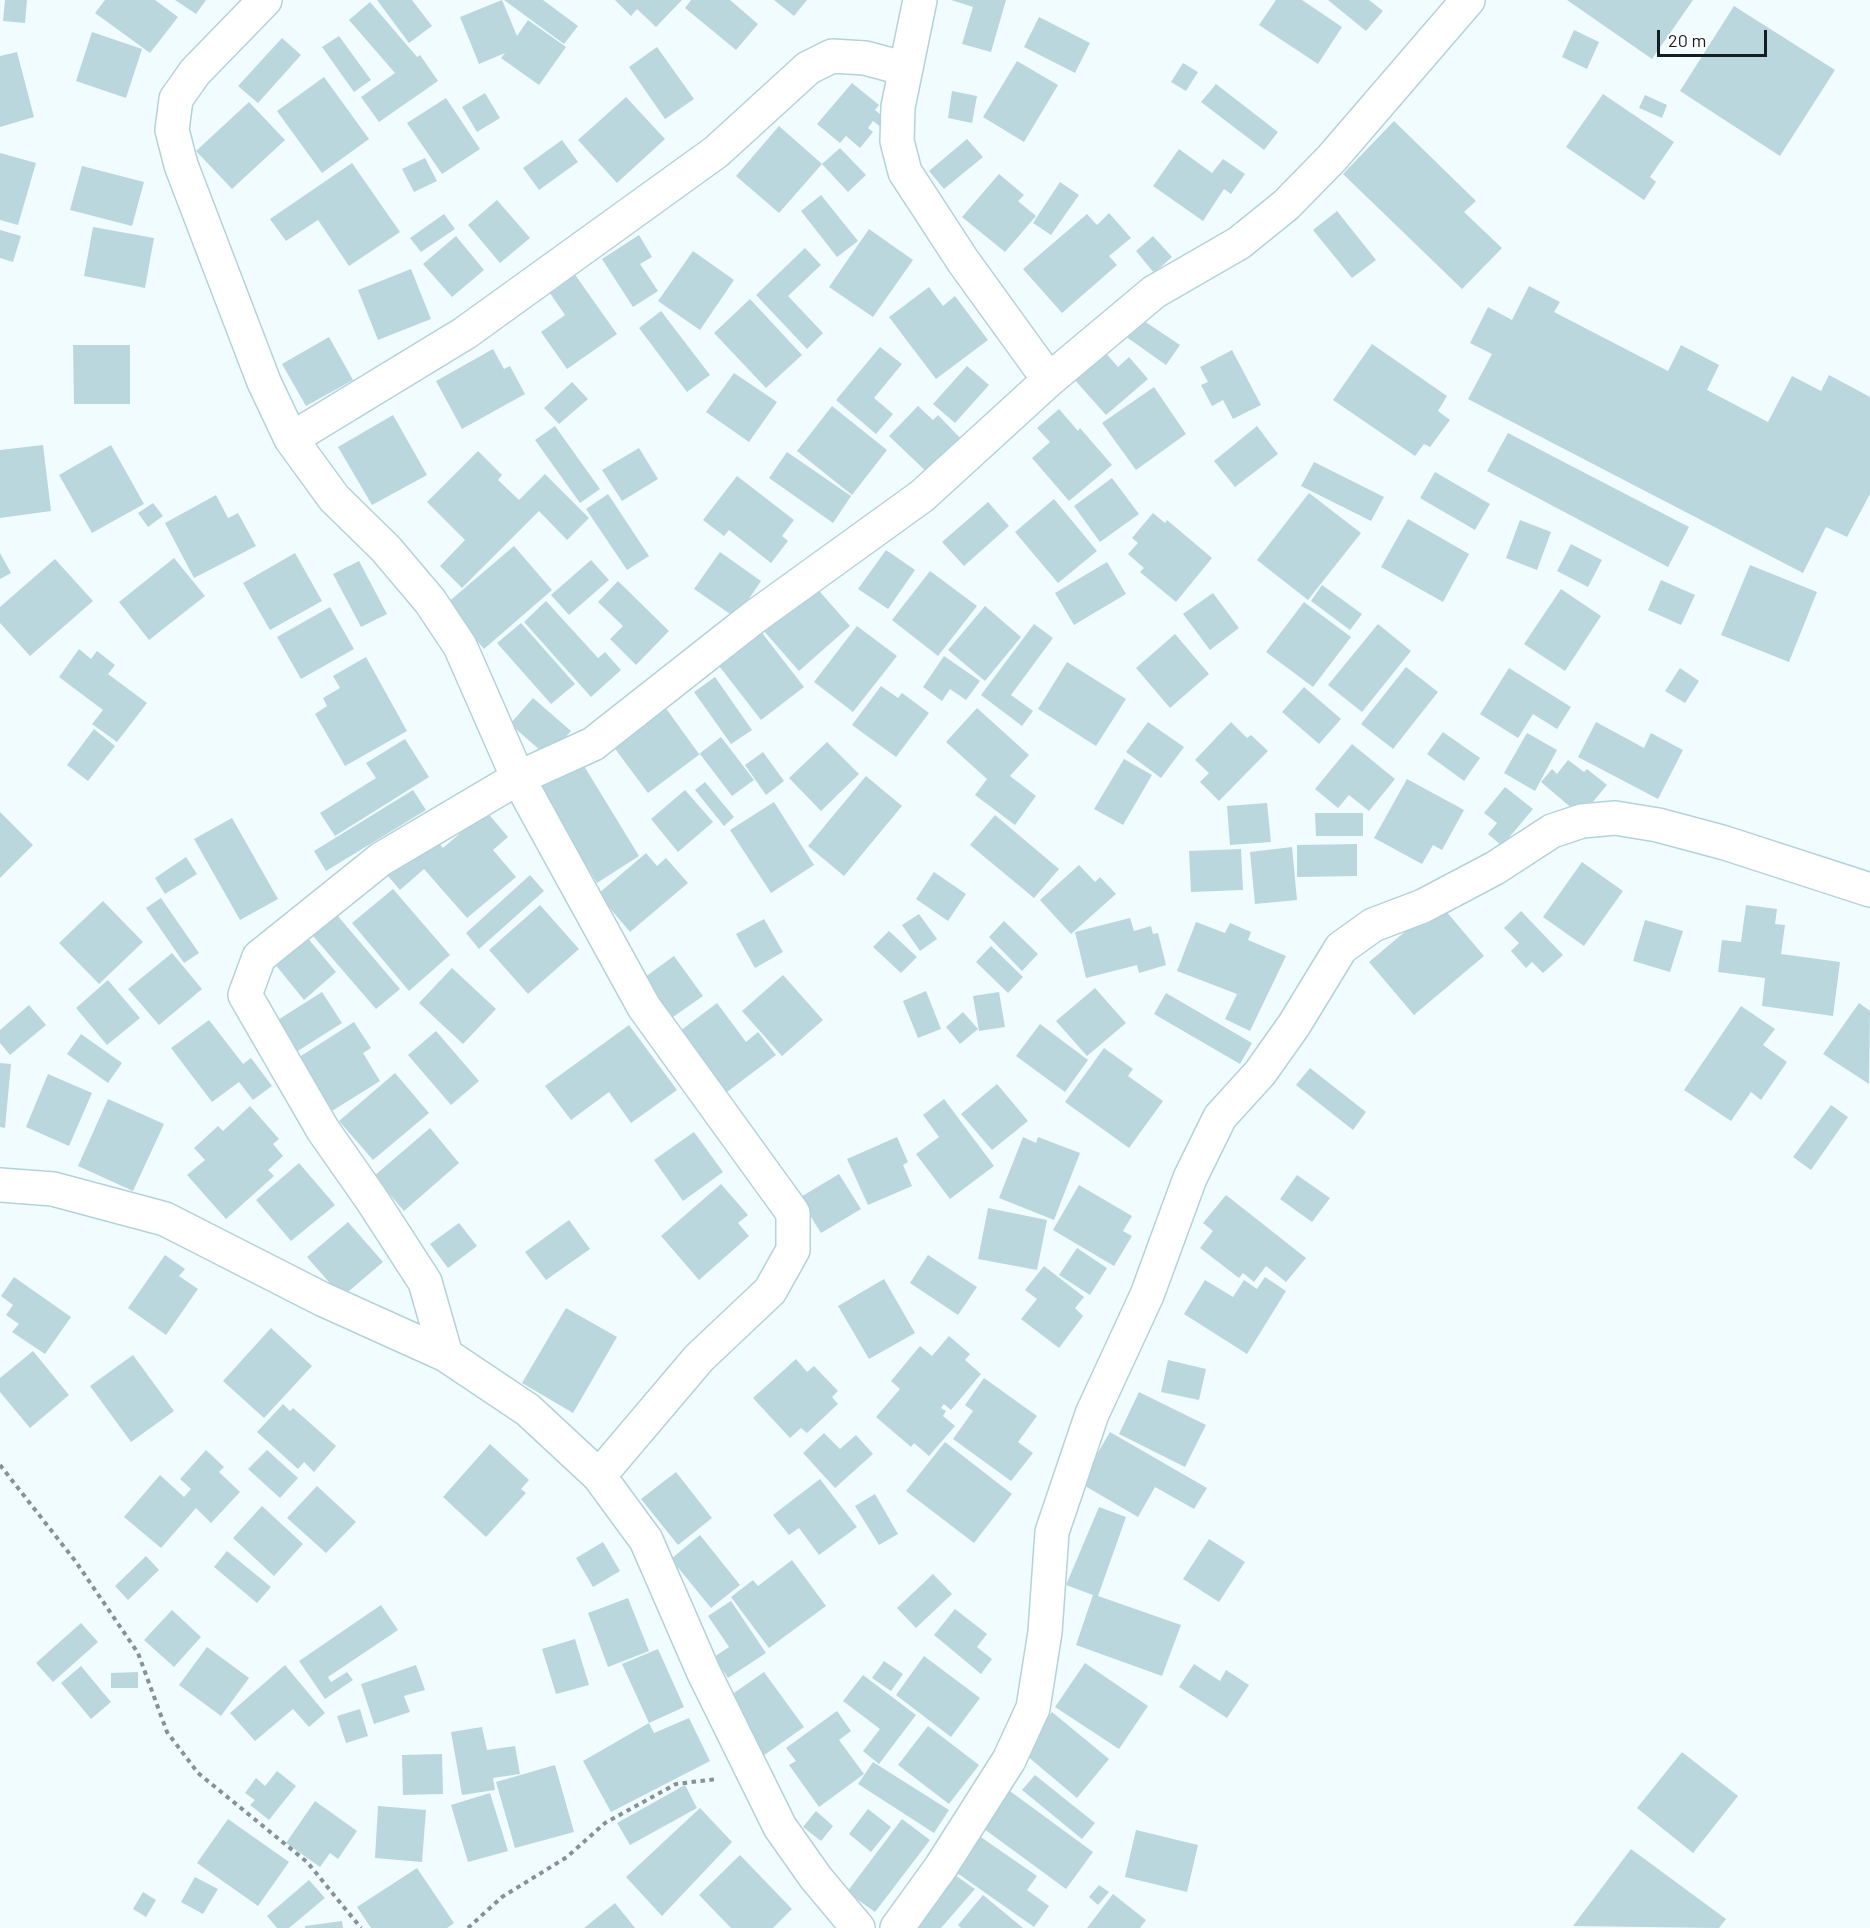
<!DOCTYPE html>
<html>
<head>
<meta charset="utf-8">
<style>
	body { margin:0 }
	#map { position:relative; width:1870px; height:1928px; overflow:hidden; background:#f0fcff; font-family:Barlow,sans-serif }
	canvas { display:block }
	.scale { position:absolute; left:1657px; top:30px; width:110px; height:27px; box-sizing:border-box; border:3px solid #131e21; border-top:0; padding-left:8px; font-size:18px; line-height:21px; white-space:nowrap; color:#131e21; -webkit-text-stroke:4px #fff; paint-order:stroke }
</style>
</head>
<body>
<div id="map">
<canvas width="1870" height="1928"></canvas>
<div class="scale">20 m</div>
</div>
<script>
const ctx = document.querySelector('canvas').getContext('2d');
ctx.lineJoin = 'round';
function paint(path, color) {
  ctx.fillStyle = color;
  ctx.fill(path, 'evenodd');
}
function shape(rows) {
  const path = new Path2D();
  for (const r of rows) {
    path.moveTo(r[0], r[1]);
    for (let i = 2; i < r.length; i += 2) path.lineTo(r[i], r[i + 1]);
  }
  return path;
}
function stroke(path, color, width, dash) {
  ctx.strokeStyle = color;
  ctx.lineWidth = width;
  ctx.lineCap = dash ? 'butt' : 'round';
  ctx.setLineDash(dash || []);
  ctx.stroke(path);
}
const building = shape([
	[5,0,27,0,25,23,3,21],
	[105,0,155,0,178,17,150,53,95,13],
	[175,0,206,0,196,14],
	[377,0,412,0,432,26,409,43],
	[502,0,517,36,528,20,566,47,539,85,501,58,505,53,479,64,460,17],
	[504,0,543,0,578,26,564,44],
	[615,0,682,0,656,27,637,9,631,16],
	[691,0,730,0,758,24,736,50,685,8],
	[774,0,807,0,794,16],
	[951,0,1006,0,991,52,962,44,973,7],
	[1276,0,1302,0,1342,27,1318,64,1259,25],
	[1328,0,1369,0,1383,11,1366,31],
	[1567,0,1693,0,1652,59],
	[370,2,417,57,420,55,438,81,379,122,361,97,395,73,349,20],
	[1734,6,1835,70,1780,156,1680,91],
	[1039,17,1090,43,1075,73,1024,47],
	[1574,30,1599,42,1587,69,1562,57],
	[92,32,142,49,126,98,76,81],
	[339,36,371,80,354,92,322,47],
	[282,38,301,55,258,103,238,86],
	[657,47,694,99,665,119,629,67],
	[17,52,34,117,0,127,0,56],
	[1017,61,1058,85,1024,142,983,117],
	[1183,63,1198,72,1186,91,1171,82],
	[324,77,369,139,322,173,277,111],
	[852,83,879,105,875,110,887,120,882,128,873,121,868,128,873,132,860,148,846,136,840,143,817,124],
	[1216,84,1278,132,1264,150,1201,102],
	[952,91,977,96,972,123,948,118],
	[485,93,500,118,477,132,462,107],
	[1603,94,1674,142,1650,177,1656,182,1644,200,1566,147],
	[1645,95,1667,105,1662,118,1639,108],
	[626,97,665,139,617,183,578,140],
	[446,98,480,149,442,174,407,123],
	[249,102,285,140,232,189,196,151],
	[1394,121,1476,201,1464,212,1502,248,1462,289,1343,174],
	[779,126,822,164,779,213,736,176],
	[967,139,983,157,944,189,929,171],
	[562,140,578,162,539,190,523,168],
	[840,148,866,175,848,192,822,164],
	[1179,149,1212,173,1223,159,1245,174,1231,194,1224,189,1203,221,1153,186],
	[0,153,36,163,18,225,0,220],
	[425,158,437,181,414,192,402,169],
	[352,163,400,232,349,266,318,220,286,241,270,219],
	[82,166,144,182,132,226,70,210],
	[999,174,1024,195,1018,201,1036,216,1005,252,962,217],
	[1060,182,1079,195,1051,235,1033,223],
	[821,195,858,241,837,257,801,211],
	[497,200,530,238,500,263,468,225],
	[1337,211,1376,260,1352,278,1313,230],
	[1109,213,1131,238,1109,256,1117,265,1062,313,1023,269,1087,214,1097,225],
	[444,214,455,229,421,252,410,238],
	[93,227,154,238,145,288,84,276],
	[869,229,913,260,873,317,829,287],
	[0,230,21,236,13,262,0,258],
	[639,235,652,257,640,264,658,291,633,307,602,259],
	[456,236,484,270,452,297,423,264],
	[1153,236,1172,257,1154,273,1136,251],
	[805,248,821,265,788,296,823,333,807,349,756,295],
	[693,251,734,280,700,330,658,301],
	[411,269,431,319,378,340,358,290],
	[571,269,617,334,567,369,541,332,565,315,545,286],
	[1529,286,1560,302,1554,312,1668,371,1681,345,1719,365,1707,390,1768,422,1792,376,1821,391,1829,375,1870,397,1870,494,1847,537,1826,527,1803,573,1468,399,1492,354,1470,343,1488,307,1512,320],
	[929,287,943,306,955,296,988,340,936,379,889,317],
	[750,299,802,355,766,388,714,333],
	[661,311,710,375,687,392,639,328],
	[1138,317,1180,345,1166,365,1125,336],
	[329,337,353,380,306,406,282,364],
	[1372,344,1447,396,1438,411,1450,420,1430,447,1424,444,1415,456,1333,400],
	[73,345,130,345,130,404,74,404],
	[880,347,902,364,874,398,893,414,876,434,836,400],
	[493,349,504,369,510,366,525,394,462,429,436,381],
	[1232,350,1261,405,1233,419,1223,400,1212,406,1201,385,1208,382,1200,367],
	[1104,351,1118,367,1129,357,1148,379,1106,415,1073,378],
	[967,366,989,385,955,423,933,404],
	[734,373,777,402,749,442,706,412],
	[572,382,588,399,559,424,544,408],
	[1154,387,1186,434,1136,470,1102,423],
	[832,406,887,450,852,495,797,451],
	[918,406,933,420,938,415,964,442,931,476,889,436],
	[1059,409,1078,431,1080,428,1112,465,1069,501,1032,458,1050,442,1037,428],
	[393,415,427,475,372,505,338,447],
	[555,426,600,489,580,503,535,440],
	[1257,426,1278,454,1235,487,1214,461],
	[1508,433,1689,527,1668,567,1487,471],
	[43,445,51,511,0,518,0,450],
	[111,445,144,504,92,533,59,475],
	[639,448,658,479,622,501,602,470],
	[478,451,502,475,498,480,519,500,545,474,589,518,567,540,539,511,462,588,440,566,465,540,427,502],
	[787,452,851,496,833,523,769,478],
	[1314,462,1384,497,1371,521,1301,486],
	[1435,472,1490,504,1475,530,1420,498],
	[737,476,794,520,782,536,788,541,771,563,729,530,724,536,703,520],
	[1112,478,1139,514,1100,542,1074,506],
	[1309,493,1361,533,1308,600,1257,560],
	[608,494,649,556,627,570,586,509],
	[216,495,228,518,238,513,256,546,194,578,165,523],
	[1054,499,1097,551,1058,583,1015,532],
	[988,502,1009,526,964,566,942,542],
	[153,503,163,516,148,527,138,513],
	[1153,513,1165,523,1167,520,1212,558,1176,602,1140,572,1144,568,1128,554,1138,543,1132,538],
	[1408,519,1469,554,1443,602,1381,567],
	[1520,520,1551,532,1537,570,1506,558],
	[1571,544,1602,560,1588,587,1557,571],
	[514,546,552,590,484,649,446,604],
	[886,550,915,570,888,609,858,589],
	[720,552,761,581,736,618,694,589],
	[0,553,11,573,0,579],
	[295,553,322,601,270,630,243,583],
	[174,558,205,596,149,640,119,602],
	[55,559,93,601,30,656,0,623,0,607],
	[591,560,609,580,569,615,551,595],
	[359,561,387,614,361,627,333,574],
	[1107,562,1126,594,1074,625,1055,593],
	[1750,565,1817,592,1789,662,1721,635],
	[930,571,977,606,938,656,892,620],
	[1661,580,1695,595,1681,625,1648,610],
	[618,581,669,631,636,665,610,639,623,626,598,602],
	[814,585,850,626,799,671,763,630],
	[1322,585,1362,614,1350,630,1311,601],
	[1561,589,1601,616,1565,671,1524,644],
	[1213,593,1239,628,1210,650,1183,614],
	[546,601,598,658,605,652,621,670,591,697,524,622],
	[1304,602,1351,637,1313,687,1266,652],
	[985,606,1021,637,985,681,948,650],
	[330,607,354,649,301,679,277,637],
	[521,623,575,684,551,704,497,643],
	[1034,624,1053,638,1011,695,1033,711,1022,726,981,695],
	[1378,624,1411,651,1362,712,1328,685],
	[857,626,897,656,853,712,814,682],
	[759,629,804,687,761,720,716,662],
	[1175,634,1209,674,1170,708,1136,668],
	[79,649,91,659,97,651,115,665,108,674,147,703,117,742,92,724,103,710,59,677],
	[944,656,980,681,966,700,950,689,942,701,923,687],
	[366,657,407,731,345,766,315,714,327,706,323,698,340,688,333,676],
	[1067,662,1126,699,1096,746,1038,709],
	[1406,667,1438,692,1393,749,1361,724],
	[1509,668,1571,707,1557,729,1533,714,1518,738,1480,714],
	[1680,668,1699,681,1685,703,1665,691],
	[715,677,752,730,731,744,694,692],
	[881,686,898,698,902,693,929,713,896,757,852,725],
	[1304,687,1341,719,1319,744,1282,712],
	[533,698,571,731,548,757,510,724],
	[665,707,699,754,721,737,754,780,732,796,700,754,648,793,613,746],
	[977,708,1029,755,1010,776,1036,796,1015,825,975,795,987,779,946,742],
	[1148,722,1184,747,1161,778,1126,752],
	[1231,722,1247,738,1251,735,1268,751,1219,801,1200,782,1209,773,1195,760],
	[1596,722,1644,748,1651,733,1683,750,1658,799,1578,757],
	[94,729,115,746,88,781,67,765],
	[1443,732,1480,758,1464,781,1427,754],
	[1527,733,1557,750,1535,791,1504,773],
	[405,739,429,777,335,836,320,813,376,778,366,763],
	[827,742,859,774,821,811,789,778],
	[1352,744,1395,779,1369,811,1349,795,1338,808,1315,789],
	[763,752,784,781,766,795,745,765],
	[1124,759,1152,775,1123,825,1094,809],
	[1568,760,1584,772,1587,769,1607,785,1581,816,1541,782,1552,769,1557,774],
	[581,761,639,856,597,883,538,786],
	[866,776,902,806,844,876,808,846],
	[1407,779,1464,810,1442,850,1433,845,1422,864,1374,838],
	[705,782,734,817,724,826,695,790],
	[1505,787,1533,809,1502,846,1488,834,1497,823,1484,813],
	[413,790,426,810,326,871,314,851],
	[685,790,713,822,678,852,651,819],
	[774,802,814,865,771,893,730,830],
	[1267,803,1271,842,1230,845,1227,806],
	[486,811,508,837,493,850,516,877,467,918,424,869,400,890,387,875,433,836,443,848],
	[0,812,33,845,0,878],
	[1315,813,1363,813,1363,836,1316,836],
	[995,815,1059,869,1034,898,970,845],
	[232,818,278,899,240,920,194,839],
	[1357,844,1357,876,1297,877,1297,845],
	[1292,847,1297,900,1255,904,1250,852],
	[1241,849,1243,890,1191,892,1189,851],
	[646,853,657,866,666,858,688,883,630,932,598,894],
	[186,857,197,874,165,894,155,878],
	[1582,862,1623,891,1584,946,1543,917],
	[1079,865,1095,882,1100,877,1116,894,1071,934,1040,900],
	[934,872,966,894,948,921,916,899],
	[530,875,544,891,479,949,466,933],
	[393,889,450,955,409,991,352,923],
	[161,898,199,953,184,963,146,908],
	[103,901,143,942,99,984,59,943],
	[1439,903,1484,956,1414,1015,1369,962],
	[540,905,579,949,528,994,489,950],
	[1746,905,1777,909,1775,924,1785,925,1781,954,1840,962,1833,1016,1762,1006,1765,978,1718,972,1722,940,1741,942],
	[331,908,400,989,376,1009,307,929],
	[1521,911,1563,955,1543,973,1532,962,1526,968,1511,951,1519,943,1504,928],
	[919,914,937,939,920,951,902,925],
	[1130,918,1134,931,1151,926,1153,934,1158,933,1166,965,1139,973,1137,965,1086,978,1075,932],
	[764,919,783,952,755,968,736,934],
	[1645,920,1683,931,1670,972,1633,961],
	[1004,921,1038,954,1022,971,989,937],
	[1196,922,1225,933,1230,923,1251,932,1248,940,1286,956,1250,1031,1225,1019,1237,994,1177,971],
	[889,931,917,957,901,973,873,947],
	[306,936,336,972,304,1000,274,963],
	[991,946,1023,977,1008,993,976,962],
	[172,953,202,989,159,1025,128,989],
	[674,956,703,996,663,1024,634,985],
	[452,968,496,1009,463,1044,419,1003],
	[783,975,823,1020,782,1056,742,1011],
	[108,980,140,1018,107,1045,76,1008],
	[1095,988,1126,1023,1087,1056,1056,1021],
	[926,991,941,1029,918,1038,903,1001],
	[322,992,342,1023,293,1054,273,1023],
	[999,992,1005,1027,979,1031,973,996],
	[1166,993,1252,1043,1240,1064,1154,1014],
	[717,1003,746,1042,758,1032,776,1055,719,1098,672,1037],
	[1859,1003,1870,1011,1869,1084,1823,1054],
	[29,1005,46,1025,10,1055,0,1043,0,1030],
	[1741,1006,1775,1029,1763,1045,1787,1062,1761,1100,1751,1092,1731,1121,1684,1090],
	[963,1012,978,1029,960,1044,946,1027],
	[209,1020,243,1064,251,1058,272,1086,253,1100,239,1082,212,1102,171,1048],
	[354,1022,371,1048,363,1053,380,1081,324,1116,290,1063],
	[1040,1024,1088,1060,1065,1092,1016,1056],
	[629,1025,677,1090,631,1123,609,1092,571,1120,545,1086],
	[436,1031,479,1081,451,1105,408,1055],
	[81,1034,122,1063,108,1083,67,1054],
	[1104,1048,1133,1069,1128,1076,1163,1101,1129,1148,1065,1102],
	[0,1063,11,1064,5,1128,0,1127],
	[1310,1068,1366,1112,1353,1130,1296,1085],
	[395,1073,429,1113,373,1160,339,1121],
	[48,1074,92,1093,69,1146,26,1127],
	[997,1084,1028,1121,992,1150,961,1114],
	[108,1099,164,1124,133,1191,78,1166],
	[944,1099,994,1166,950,1199,916,1154,939,1137,923,1115],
	[1831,1105,1848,1117,1811,1170,1793,1157],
	[250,1106,279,1139,273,1144,283,1156,268,1170,274,1176,226,1219,187,1175,205,1160,194,1148,218,1126,223,1131],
	[430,1128,459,1163,404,1211,374,1176],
	[694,1132,723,1172,683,1201,654,1160],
	[897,1137,908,1162,903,1165,912,1186,868,1205,847,1159],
	[1023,1137,1036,1143,1038,1137,1080,1153,1054,1220,999,1198],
	[299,1163,335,1205,291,1241,256,1200],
	[839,1174,861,1209,821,1233,799,1198],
	[1297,1175,1330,1198,1312,1222,1280,1199],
	[721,1184,748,1215,738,1223,749,1236,699,1280,661,1236],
	[1079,1185,1132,1216,1123,1231,1132,1236,1114,1266,1053,1230],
	[1226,1195,1306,1258,1286,1282,1266,1266,1254,1282,1243,1273,1239,1278,1200,1248,1213,1231,1203,1223],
	[988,1208,1047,1220,1037,1270,978,1259],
	[569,1220,590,1249,546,1280,525,1252],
	[348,1222,383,1262,342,1297,307,1257],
	[459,1223,477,1246,448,1268,430,1244],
	[1077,1248,1107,1268,1090,1295,1059,1275],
	[165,1255,185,1269,179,1276,198,1289,166,1335,128,1308],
	[928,1255,977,1287,958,1315,910,1283],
	[1044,1266,1084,1297,1075,1308,1083,1316,1059,1348,1021,1319,1037,1299,1025,1290],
	[14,1277,71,1317,45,1354,12,1332,19,1324,6,1315,13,1305,1,1296],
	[1265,1277,1286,1291,1247,1354,1184,1314,1205,1280,1233,1297,1244,1280,1257,1289],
	[884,1279,915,1333,869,1359,838,1306],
	[566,1308,617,1337,573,1413,522,1383],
	[271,1328,312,1366,264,1418,223,1381],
	[949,1336,970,1354,965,1360,981,1374,951,1410,944,1404,941,1408,946,1411,943,1416,955,1426,929,1456,914,1443,911,1447,876,1417,900,1389,891,1381,920,1346,932,1356],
	[33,1351,69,1395,30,1428,0,1392,0,1378],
	[133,1355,174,1411,131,1442,90,1386],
	[796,1359,807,1372,814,1366,838,1391,832,1397,838,1404,807,1433,801,1428,790,1438,753,1398],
	[1168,1360,1206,1369,1199,1400,1161,1392],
	[984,1378,1037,1416,1018,1442,1033,1453,1011,1481,953,1439,973,1411,965,1405],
	[1139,1392,1206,1425,1185,1467,1119,1434],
	[283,1404,290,1411,293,1408,336,1446,314,1472,304,1462,298,1469,257,1432],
	[1110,1432,1207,1488,1194,1509,1155,1487,1138,1517,1080,1483],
	[824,1433,840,1449,856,1435,873,1454,835,1488,803,1453],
	[945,1442,1012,1494,974,1543,906,1491],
	[490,1444,529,1480,521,1489,526,1493,486,1537,443,1497],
	[206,1450,224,1467,219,1472,240,1492,211,1523,196,1508,161,1548,124,1517,160,1475,184,1497,191,1489,180,1479],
	[267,1450,298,1478,280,1498,248,1469],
	[676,1472,712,1518,678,1545,641,1499],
	[820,1479,857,1527,819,1555,799,1528,789,1535,773,1515],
	[317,1486,356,1522,326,1553,287,1518],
	[875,1494,898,1534,879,1545,855,1506],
	[262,1506,303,1544,274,1576,233,1538],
	[1099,1507,1126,1517,1098,1596,1181,1625,1162,1676,1076,1645,1093,1595,1066,1585],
	[700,1535,740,1585,711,1608,671,1559],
	[1209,1539,1245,1562,1219,1602,1183,1579],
	[603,1542,620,1571,593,1587,576,1558],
	[227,1551,271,1587,257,1603,214,1567],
	[146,1556,159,1570,128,1600,115,1586],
	[792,1560,826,1606,769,1648,731,1597,753,1580,758,1586],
	[933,1574,952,1594,916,1628,897,1608],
	[628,1598,649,1651,608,1667,588,1613],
	[731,1601,766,1653,728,1678,714,1657,729,1647,708,1616],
	[381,1605,398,1630,328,1677,331,1682,347,1672,353,1680,325,1699,299,1661],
	[955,1609,987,1634,977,1647,992,1659,981,1674,934,1635],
	[172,1610,201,1637,174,1667,144,1640],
	[81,1623,98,1642,53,1682,36,1663],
	[575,1639,589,1685,556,1694,542,1649],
	[207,1647,249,1678,221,1716,179,1685],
	[658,1649,684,1707,649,1723,622,1664],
	[924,1656,980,1698,951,1737,896,1695],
	[884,1661,903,1674,891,1691,872,1678],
	[1085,1663,1148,1706,1119,1749,1055,1707],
	[1194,1664,1220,1681,1226,1670,1249,1685,1227,1718,1179,1687],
	[285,1665,325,1713,309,1727,293,1709,255,1741,230,1713],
	[416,1665,425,1690,404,1696,410,1712,374,1724,361,1684],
	[81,1666,111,1702,91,1719,61,1683],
	[138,1672,138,1688,111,1688,111,1673],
	[764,1672,804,1727,760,1758,721,1702],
	[863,1675,916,1715,879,1764,863,1751,880,1729,843,1701],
	[360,1709,368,1736,346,1743,337,1716],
	[837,1711,851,1731,839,1740,864,1774,819,1807,789,1765,796,1761,786,1748],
	[1052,1712,1109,1759,1077,1798,1020,1750],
	[689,1718,710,1761,611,1812,583,1761,649,1723,654,1733],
	[928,1726,979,1765,949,1804,898,1765],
	[482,1727,487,1750,515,1746,520,1774,493,1778,495,1790,462,1795,451,1732],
	[1682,1752,1738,1796,1693,1853,1637,1808],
	[442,1754,443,1794,403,1795,402,1755],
	[873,1762,949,1810,934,1833,858,1784],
	[555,1765,574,1832,515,1848,496,1782],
	[277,1771,296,1786,269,1820,250,1805,255,1800,245,1793,256,1778,265,1786],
	[1035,1775,1095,1823,1082,1839,1022,1790],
	[685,1785,697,1808,630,1845,617,1823],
	[1003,1786,1093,1852,1066,1889,976,1823],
	[490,1793,508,1851,468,1862,451,1805],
	[315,1801,357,1831,338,1859,330,1853,320,1867,286,1843],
	[378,1806,426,1810,422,1862,375,1858],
	[700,1808,732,1842,662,1916,626,1877],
	[868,1809,891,1827,871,1852,849,1834],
	[816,1811,833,1826,821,1841,803,1827],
	[228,1819,289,1862,258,1906,197,1863],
	[902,1819,930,1840,875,1912,847,1892],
	[1136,1830,1198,1845,1187,1892,1125,1877],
	[975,1833,1037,1876,1027,1890,1049,1906,1034,1927,950,1868],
	[1631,1849,1726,1919,1719,1928,1573,1926],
	[740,1855,792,1909,773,1928,731,1928,699,1895],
	[417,1868,454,1923,447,1928,371,1928,357,1907],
	[949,1871,975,1889,941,1928,909,1928],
	[195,1877,218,1889,203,1914,181,1902],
	[309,1880,325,1898,289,1928,277,1928,267,1916],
	[1099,1885,1109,1892,1098,1905,1089,1897],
	[143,1892,156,1900,146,1917,133,1909],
	[1113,1894,1146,1920,1140,1928,1087,1928],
	[983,1895,1023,1928,961,1928,958,1925],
	[615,1903,635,1928,584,1928],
	[342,1921,343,1928,305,1928,305,1926]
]);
const path = shape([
	[0,1465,76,1562,138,1653,167,1732,198,1773,307,1862,361,1928],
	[468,1928,502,1897,567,1857,605,1823,676,1784,717,1779]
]);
const minor = shape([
	[265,0,195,72,176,99,172,130,181,165,264,382,291,439,334,498,386,549,430,601,460,646,518,778,644,1007,793,1213,793,1250,770,1291,699,1358,599,1476],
	[920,0,898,107,897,141,905,172,963,261,1049,380],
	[291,439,465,333,716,152,808,68,832,56,865,58,906,69],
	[0,1185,53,1189,165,1219,322,1299,446,1355,528,1410,599,1476,646,1540,703,1671,780,1827,816,1878,858,1928],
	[446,1355,425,1282,372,1200,323,1130,245,995,259,957,381,859,518,778,593,744,753,618,922,496,1049,380,1154,292,1239,243,1286,205,1332,158,1468,0],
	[897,1928,941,1867,1009,1760,1033,1708,1045,1632,1052,1532,1092,1414,1147,1295,1190,1178,1220,1117,1260,1073,1294,1025,1341,948,1373,925,1423,906,1495,868,1552,831,1582,821,1615,818,1658,825,1725,843,1870,890]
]);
paint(building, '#bad7de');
stroke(minor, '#b4d2d9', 36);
stroke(path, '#869295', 4, [4.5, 4.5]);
stroke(minor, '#fff', 33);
</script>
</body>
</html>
